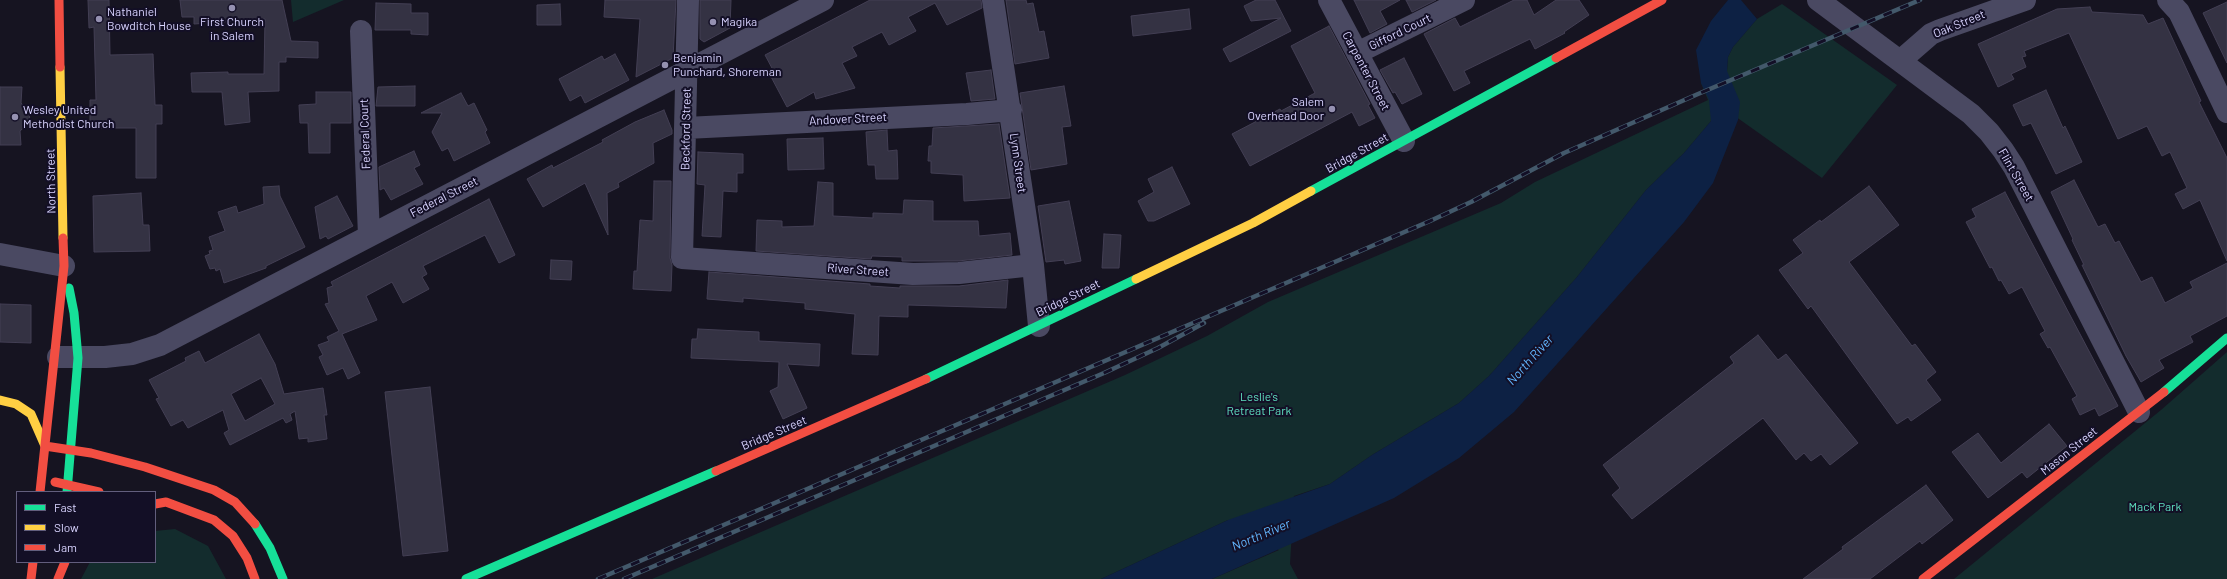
<!DOCTYPE html>
<html>
<head>
<meta charset="utf-8">
<style>
	body { margin:0 }
	#map { position:relative; width:2227px; height:579px; overflow:hidden; background:#161421; font-family:Barlow,sans-serif }
	canvas { display:block }
	.legend { position:absolute; left:16px; top:491px; width:140px; height:72px; box-sizing:border-box; background:#130f26; border:1px solid #625e7d; margin:0; padding:5px 7px; list-style:none; font-size:12px; color:#d9d4ff }
	.legend li { display:flex; align-items:center; gap:8px; height:20px }
	.legend b { width:20px; border:1px solid #625e7d }
</style>
</head>
<body>
<div id="map">
<canvas width="2227" height="579"></canvas>
<ul class="legend">
<li><b style="height:5px;background:#16e098"></b>Fast</li>
<li><b style="height:5px;background:#ffcf43"></b>Slow</li>
<li><b style="height:5px;background:#f24e42"></b>Jam</li>
</ul>
</div>
<script>
const ctx = document.querySelector('canvas').getContext('2d');
ctx.lineJoin = 'round';
function paint(path, color) {
  ctx.fillStyle = color;
  ctx.fill(path, 'evenodd');
}
function shape(rows) {
  const path = new Path2D();
  for (const r of rows) {
    path.moveTo(r[0], r[1]);
    for (let i = 2; i < r.length; i += 2) path.lineTo(r[i], r[i + 1]);
  }
  return path;
}
function stroke(path, color, width, dash) {
  ctx.strokeStyle = color;
  ctx.lineWidth = width;
  ctx.lineCap = dash ? 'butt' : 'round';
  ctx.setLineDash(dash || []);
  ctx.stroke(path);
}
function write(font, color, halo, rows, align = 'center') {
  ctx.font = font + ' Barlow,sans-serif';
  ctx.lineWidth = 4;
  ctx.setLineDash([]);
  ctx.textBaseline = 'middle';
  ctx.strokeStyle = halo;
  ctx.fillStyle = color;
  for (const [text, x, y, turn = 0] of rows) {
    ctx.save();
    ctx.translate(x, y);
    ctx.rotate((+turn || 0) * Math.PI / 180);
    ctx.textAlign = isNaN(turn) ? turn : align;
    if (halo) ctx.strokeText(text, 0, 0);
    ctx.fillText(text, 0, 0);
    ctx.restore();
  }
}
const green = shape([
	[291,0,344,0,293,22],
	[1782,4,1897,85,1822,178,1732,114,1711,121,1684,153,1646,190,1577,277,1489,376,1459,403,1372,455,1330,484,1294,496,1290,564,1298,579,1212,579,1279,550,1228,520,1101,579,652,579,1125,375,1207,336,1268,302,1501,203,1535,182,1708,100,1701,83,1727,71,1728,57,1733,47,1757,19],
	[2227,352,2227,579,1954,579,2161,410],
	[175,529,208,546,226,579,81,579,90,562,155,562,155,531]
]);
const water = shape([
	[1728,0,1741,0,1757,19,1733,47,1728,57,1727,71,1740,102,1738,120,1713,183,1684,222,1514,412,1459,458,1394,498,1212,579,1101,579,1228,520,1330,484,1372,455,1459,403,1489,376,1577,277,1646,190,1684,153,1711,121,1709,100,1701,83,1696,50,1711,21]
]);
const building = shape([
	[88,0,109,0,110,55,153,54,155,105,162,105,162,124,156,124,156,178,136,178,136,128,90,128,90,100,96,100,94,27,89,28,88,0],
	[180,0,282,0,291,41,318,42,318,58,286,57,286,62,279,62,279,91,248,92,250,122,225,125,222,92,192,92,191,73,228,72,228,74,264,74,265,19,194,24,194,17,182,17,180,0],
	[605,0,676,0,673,58,636,77,640,19,604,17,605,0],
	[700,0,731,0,730,28,704,42,700,39,700,0],
	[870,0,981,0,982,8,947,25,935,3,908,17,916,31,889,45,882,32,852,47,857,56,842,63,855,88,816,99,814,92,787,107,769,73,773,70,765,55,870,0],
	[1006,0,1026,0,1027,4,1033,3,1039,32,1044,31,1049,58,1015,64,1006,0],
	[1256,0,1275,0,1291,31,1230,62,1223,49,1281,18,1251,21,1244,6,1256,0],
	[1354,0,1400,0,1380,11,1387,24,1370,33,1354,0],
	[1406,0,1436,0,1412,12,1406,0],
	[1514,0,1527,0,1534,15,1556,0,1579,0,1589,15,1564,32,1565,33,1535,49,1530,39,1464,71,1470,83,1454,91,1424,34,1455,18,1460,27,1514,0],
	[2227,2,2227,63,2203,13,2227,2],
	[376,3,411,4,411,13,428,13,428,35,411,34,411,30,375,30,376,3],
	[560,4,561,25,537,25,537,5,560,4],
	[2090,7,2092,12,2143,15,2148,24,2163,18,2201,101,2199,102,2227,158,2227,261,2200,200,2183,209,2175,194,2187,188,2170,152,2162,156,2147,126,2118,139,2069,33,2024,51,2026,56,2022,57,2026,67,2011,74,2014,79,1998,87,1978,44,2057,9,2090,7],
	[1189,9,1191,29,1133,36,1131,16,1189,9],
	[1329,26,1370,104,1368,105,1375,118,1359,126,1352,112,1250,166,1232,134,1280,109,1281,111,1315,93,1291,46,1329,26],
	[615,54,629,80,585,103,581,95,570,101,559,79,602,56,604,60,615,54],
	[1404,58,1422,94,1402,104,1395,92,1393,93,1380,70,1404,58],
	[991,70,995,99,971,101,966,73,991,70],
	[415,86,415,106,376,106,378,87,415,86],
	[1064,86,1071,126,1062,127,1067,164,1031,170,1020,93,1064,86],
	[0,87,22,87,21,103,29,112,30,122,20,131,21,145,0,145,0,87],
	[2046,90,2063,128,2065,126,2082,162,2056,174,2031,123,2023,126,2013,105,2046,90],
	[316,92,351,92,351,123,330,123,330,153,309,153,308,123,300,123,299,105,316,104,316,92],
	[461,93,468,106,474,103,487,130,485,132,490,143,454,161,448,148,442,151,432,132,442,113,421,113,461,93],
	[664,110,672,130,672,134,653,143,654,163,618,183,619,187,607,193,608,235,585,183,543,207,527,179,552,165,553,168,603,142,602,140,635,122,664,110],
	[999,124,1010,198,964,201,963,175,931,173,931,161,928,161,929,146,932,146,933,128,999,124],
	[887,130,888,151,897,150,898,179,876,179,875,165,868,165,866,132,887,130],
	[823,138,824,169,788,170,787,139,823,138],
	[414,151,420,165,414,168,423,184,391,200,384,188,380,190,379,167,414,151],
	[698,152,743,154,743,173,737,173,737,192,723,191,721,237,702,236,705,185,697,184,698,152],
	[1172,167,1190,204,1154,221,1148,221,1138,201,1154,192,1148,179,1172,167],
	[2074,180,2098,227,2105,224,2115,243,2119,241,2141,282,2152,277,2165,303,2193,288,2190,282,2227,263,2227,316,2190,336,2193,342,2159,360,2164,368,2141,382,2126,356,2082,265,2084,265,2072,240,2073,239,2051,192,2074,180],
	[654,181,671,181,670,258,672,265,671,291,633,289,634,271,637,271,640,220,653,221,654,181],
	[818,182,833,183,833,216,873,218,873,213,903,214,904,200,933,201,933,221,978,221,979,236,1010,233,1012,255,958,261,902,261,902,257,872,256,871,259,756,251,757,220,782,221,782,227,814,226,818,182],
	[279,186,280,196,305,247,266,266,266,268,224,283,220,269,216,271,215,268,210,269,205,256,210,254,209,251,213,250,209,237,225,231,218,212,236,206,238,213,264,204,263,187,279,186],
	[1869,186,1899,225,1849,262,1912,346,1915,344,1936,372,1926,380,1941,400,1911,421,1908,417,1897,424,1811,306,1808,309,1779,270,1803,253,1793,240,1820,220,1821,222,1869,186],
	[2005,192,2118,406,2099,416,2095,408,2080,415,2072,399,2077,396,2050,347,2048,348,2040,334,2045,331,2022,287,2009,294,2001,280,1999,281,1992,267,1990,268,1966,222,1976,217,1972,209,2005,192],
	[141,193,143,225,149,225,150,251,94,252,93,196,141,193],
	[337,196,353,226,328,239,326,236,320,239,315,207,337,196],
	[489,199,515,255,499,263,485,235,423,266,427,274,422,277,429,289,403,303,392,282,366,296,377,320,342,334,360,373,348,379,343,368,327,375,319,357,323,355,318,345,329,341,327,337,339,331,325,304,329,303,327,288,333,286,331,282,489,199],
	[1069,201,1081,261,1065,264,1064,260,1046,262,1038,206,1069,201],
	[1104,234,1121,235,1119,268,1102,268,1104,234],
	[551,260,572,261,571,280,550,279,551,260],
	[709,272,870,284,870,286,900,288,900,286,959,286,1008,280,1006,308,908,305,908,317,879,316,878,355,852,354,855,314,805,309,805,303,743,298,743,302,707,299,709,272],
	[0,304,31,305,31,343,0,342,0,304],
	[698,329,759,332,759,341,820,344,819,366,787,364,807,408,783,419,770,391,778,387,779,362,691,358,692,339,697,339,698,329],
	[259,334,275,364,284,394,323,388,327,415,324,415,327,439,308,442,308,438,299,439,295,411,290,414,292,420,286,423,283,418,230,445,224,433,229,430,223,410,188,428,183,420,171,426,156,399,159,398,149,380,186,361,185,358,199,351,205,363,259,334],
	[261,378,275,404,245,421,231,394,261,378],
	[1758,335,1778,360,1786,354,1858,443,1830,465,1821,454,1811,461,1804,453,1796,460,1763,418,1632,519,1612,495,1620,488,1603,465,1734,363,1730,357,1758,335],
	[430,387,448,551,403,556,385,392,430,387],
	[2049,424,2067,446,2027,478,2022,472,1988,498,1952,452,1978,433,2001,463,2049,424],
	[1926,485,1953,520,1922,544,1920,541,1870,579,1803,579,1843,549,1842,547,1926,485]
]);
const street = shape([
	[688,0,682,258,913,274,959,273,1033,265],
	[993,0,1033,265,1039,326],
	[1329,0,1404,141],
	[1818,0,1971,114,1989,132,2003,150,2014,167,2139,412],
	[2168,0,2179,12,2227,112],
	[361,31,369,236],
	[1357,53,1464,0],
	[1900,61,1931,34,1940,30,2025,0],
	[686,128,967,114,1011,110],
	[0,254,64,266],
	[58,357,105,357,132,354,160,345,823,0]
]);
const fast = shape([
	[1311,191,1556,58],
	[926,379,1136,279],
	[2164,392,2227,338],
	[67,492,78,358,74,313,69,288],
	[255,524,270,548,283,579],
	[466,579,716,471]
]);
const slow = shape([
	[60,67,63,238],
	[1136,279,1253,223,1311,191],
	[0,400,16,404,31,414,45,446]
]);
const jam = shape([
	[59,0,60,67],
	[1556,58,1662,0],
	[45,446,91,453,145,467,214,490,235,502,255,524],
	[716,471,926,379],
	[55,482,99,492],
	[40,492,64,266,63,238],
	[155,504,166,502,214,520,233,536,247,558,255,579],
	[31,579,33,562],
	[58,579,65,562],
	[1923,579,2164,392]
]);
const rail = shape([
	[598,579,1430,221,1471,202,1564,153,1698,94,1920,0],
	[624,579,1104,373,1158,348,1204,323]
]);
const markers = [
	[232,8,4,"#9591b1"],
	[99,19,4,"#9591b1"],
	[713,22,4,"#9591b1"],
	[665,65,4,"#9591b1"],
	[1332,109,4,"#9591b1"],
	[15,117,4,"#9591b1"]
];
const poiNames = [
	["Nathaniel",107,12],
	["Bowditch House",107,26],
	["First Church",232,22,"center"],
	["in Salem",232,36,"center"],
	["Magika",721,22],
	["Benjamin",673,58],
	["Punchard, Shoreman",673,72],
	["Salem",1324,102,"right"],
	["Overhead Door",1324,116,"right"],
	["Wesley United",23,110],
	["Methodist Church",23,124]
];
const streetNames = [
	["Oak Street",1959,24,-22],
	["Gifford Court",1400,32,-26],
	["Carpenter Street",1366,71,62],
	["Andover Street",848,119,-3],
	["Beckford Street",686,129,-89],
	["Federal Court",365,134,-92],
	["Bridge Street",1357,153,-29],
	["Lynn Street",1018,163,82],
	["Flint Street",2016,175,60],
	["North Street",51,181,-91],
	["Federal Street",444,197,-27],
	["River Street",858,270,4],
	["Bridge Street",1068,298,-26],
	["Bridge Street",774,433,-23],
	["Mason Street",2069,451,-39]
];
const parkNames = [
	["Leslie's",1259,397],
	["Retreat Park",1259,411],
	["Mack Park",2155,507]
];
const waterNames = [
	["North River",1530,360,-48],
	["North River",1261,535,-23]
];
paint(green, '#132c2d');
paint(water, '#0d2144');
paint(building, '#343243');
stroke(building, '#433f54', 1);
stroke(street, '#4a4962', 22);
stroke(fast, '#16e098', 9);
stroke(slow, '#ffcf43', 9);
stroke(jam, '#f24e42', 9);
stroke(rail, '#43596b', 4.5);
stroke(rail, '#130f26', 3, [9]);
for (const [x, y, r, color] of markers) {
  const dot = new Path2D();
  dot.arc(x, y, r, 0, 2 * Math.PI);
  ctx.fillStyle = color;
  ctx.fill(dot);
  stroke(dot, '#130f26', 1.5);
}
write('12px', '#d9d4ff', '#130f26', poiNames, 'left');
write('12px', '#d9d4ff', '#130f26', streetNames);
write('12px', '#5fe0c0', '#130f26', parkNames);
write('italic 13px', '#62b6ff', '#130f26', waterNames);
</script>
</body>
</html>
